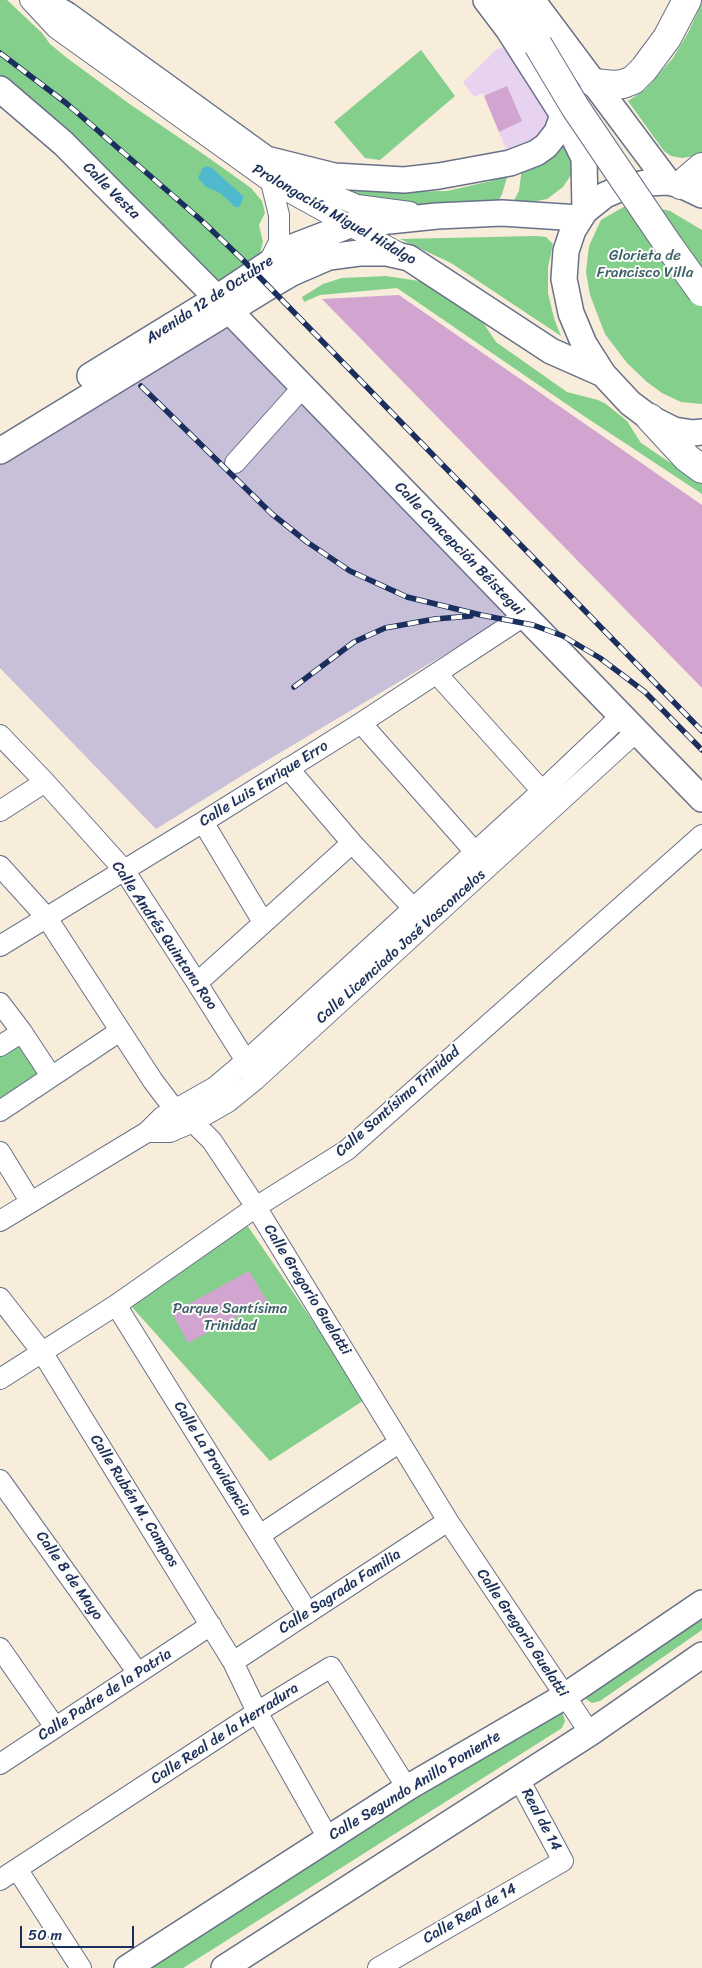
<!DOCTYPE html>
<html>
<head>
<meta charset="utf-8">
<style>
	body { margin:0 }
	#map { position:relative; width:702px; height:1968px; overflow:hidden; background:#f8ecda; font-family:Sriracha,sans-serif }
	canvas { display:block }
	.scale { position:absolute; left:20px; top:1926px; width:114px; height:22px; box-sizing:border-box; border:2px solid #1b2f5e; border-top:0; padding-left:6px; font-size:15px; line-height:18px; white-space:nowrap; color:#1b2f5e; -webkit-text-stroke:4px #fdfcf7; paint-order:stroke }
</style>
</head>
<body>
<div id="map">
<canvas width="702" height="1968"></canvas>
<div class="scale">50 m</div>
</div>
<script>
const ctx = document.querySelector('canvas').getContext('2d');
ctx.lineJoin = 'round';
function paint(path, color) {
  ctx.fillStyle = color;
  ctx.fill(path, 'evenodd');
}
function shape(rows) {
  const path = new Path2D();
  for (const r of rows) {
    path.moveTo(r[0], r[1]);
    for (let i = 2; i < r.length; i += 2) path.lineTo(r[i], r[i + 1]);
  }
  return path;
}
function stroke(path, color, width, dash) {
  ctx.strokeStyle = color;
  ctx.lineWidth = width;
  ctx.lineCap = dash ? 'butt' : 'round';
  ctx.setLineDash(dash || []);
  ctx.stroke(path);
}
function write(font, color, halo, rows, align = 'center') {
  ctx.font = font + ' Sriracha,sans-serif';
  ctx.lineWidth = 4;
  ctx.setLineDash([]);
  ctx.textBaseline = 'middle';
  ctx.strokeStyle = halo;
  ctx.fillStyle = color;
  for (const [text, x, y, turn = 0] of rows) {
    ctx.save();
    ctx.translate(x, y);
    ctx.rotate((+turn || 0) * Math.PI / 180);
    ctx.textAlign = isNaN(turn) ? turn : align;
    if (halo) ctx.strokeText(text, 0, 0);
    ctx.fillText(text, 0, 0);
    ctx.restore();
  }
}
const built = shape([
	[512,46,554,114,540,139,506,149,483,93,474,97,463,82,497,49]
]);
const industrial = shape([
	[226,327,511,615,251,770,156,829,0,668,0,462]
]);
const green = shape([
	[0,0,7,0,42,33,50,44,67,58,131,105,209,158,251,188,262,201,265,213,259,225,263,242,259,257,220,284,0,78],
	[702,3,702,155,682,158,671,156,664,151,628,101,646,89,673,58,688,33],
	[421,50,455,96,380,160,365,158,334,122],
	[568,140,571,141,573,172,563,187,547,199,511,206,519,191,522,168,553,153],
	[508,174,502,194,498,202,416,207,361,197,334,185,380,192,447,191,491,181],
	[640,204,670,211,702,230,702,404,681,402,662,393,647,382,627,363,605,334,590,295,586,272,589,246,601,220,627,205],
	[536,236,546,237,553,244,548,267,548,293,554,318,561,336,451,263,400,239],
	[386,276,426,282,480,318,496,342,567,392,598,400,606,404,627,421,641,443,702,484,702,494,584,416,397,288,320,295,304,302,302,297,323,284,342,278],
	[22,1036,46,1072,0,1105,0,1051],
	[247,1225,366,1399,270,1461,131,1306],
	[702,1609,702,1630,600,1701,592,1703,584,1698,585,1691],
	[552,1707,562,1711,565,1721,562,1728,183,1968,146,1968]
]);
const water = shape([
	[206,166,212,168,243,196,243,199,239,207,235,207,220,193,206,187,198,178,202,169]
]);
const building = shape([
	[507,86,522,121,499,132,484,96],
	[399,295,702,505,702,688,322,299],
	[249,1271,267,1301,188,1343,172,1313]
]);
const minor = shape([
	[30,0,56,28,271,182,401,254],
	[274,165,302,182,357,205,410,212],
	[269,262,279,242,279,215,271,182],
	[235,463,303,387],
	[437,674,542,791],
	[361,723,475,852],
	[0,735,45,782,124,870,197,983,246,1061,252,1074],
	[288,768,352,843,413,908],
	[0,811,45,782],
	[203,822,263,922],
	[0,866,47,918,153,1081,175,1110,193,1122,212,1141,256,1207,448,1521,590,1733],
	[0,946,203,822,361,723,524,616],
	[197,983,352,843],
	[0,1003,22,1032,51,1076],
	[0,1046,22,1032],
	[0,1111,120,1031],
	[147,1132,170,1132,193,1122,228,1102,255,1080,637,731],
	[0,1152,30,1201],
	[0,1221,147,1132,162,1117,215,1087,246,1061,542,791,622,715],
	[0,1298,42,1352,233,1662,257,1712,328,1838],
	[116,1305,308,1613],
	[0,1379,116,1305,256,1207,347,1150,702,835],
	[0,1480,138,1673],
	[260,1535,400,1442],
	[0,1648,55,1727],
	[233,1662,448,1521],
	[0,1764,211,1625],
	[17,1869,81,1968],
	[0,1880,257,1712,331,1667,407,1788],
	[378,1968,563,1861,519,1779]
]);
const major = shape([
	[41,0,67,15,266,159,334,176,404,180,439,176,510,163,536,153,546,146,557,132,563,115],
	[486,0,508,29,563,115,584,158,585,211],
	[532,0,668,182],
	[0,89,63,143,217,298,702,799],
	[702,195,681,185,668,182,646,183,622,188,605,195,585,211,573,230,566,251,564,279,571,313,584,344,603,374,630,403,650,418,674,430,693,433,702,432],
	[90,376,217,298,295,246,350,225,437,216,502,213,579,218],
	[0,451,268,287,292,273,329,257,359,253,387,253,409,258,551,351,603,374],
	[127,1968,407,1788,565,1696,702,1603],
	[224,1968,590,1733,702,1655]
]);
const highway = shape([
	[510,0,538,45],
	[594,83,614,85,623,84,633,80,644,69,667,38,687,0],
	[681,185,702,167],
	[650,418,687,458,702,469]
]);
const rail = shape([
	[0,53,66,103,201,220,243,260,702,731],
	[141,386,272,514,307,542,350,571,407,597,481,615,533,625,563,636,600,658,645,692,702,750],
	[294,687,354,642,385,628,435,619,471,616]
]);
const highwayBridge = shape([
	[538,45,575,107,669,246,702,292]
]);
const streetNames = [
	["Calle Vesta",111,191,45],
	["Prolongación Miguel Hidalgo",334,215,30],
	["Avenida 12 de Octubre",210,300,-33],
	["Calle Concepción Béistegui",459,549,46],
	["Calle Luis Enrique Erro",264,784,-32],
	["Calle Andrés Quintana Roo",164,936,56],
	["Calle Licenciado José Vasconcelos",401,947,-42],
	["Calle Santísima Trinidad",398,1102,-41],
	["Calle Gregorio Guelatti",307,1290,58],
	["Calle La Providencia",212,1459,58],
	["Calle Rubén M. Campos",134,1501,58],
	["Calle 8 de Mayo",69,1576,55],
	["Calle Sagrada Familia",340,1592,-33],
	["Calle Gregorio Guelatti",522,1633,56],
	["Calle Padre de la Patria",105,1695,-33],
	["Calle Real de la Herradura",225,1734,-33],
	["Calle Segundo Anillo Poniente",415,1786,-31],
	["Real de 14",541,1820,62],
	["Calle Real de 14",470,1914,-30]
];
const parkNames = [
	["Glorieta de",645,256],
	["Francisco Villa",645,273],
	["Parque Santísima",230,1309],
	["Trinidad",230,1326]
];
paint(built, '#e7d2ef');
paint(industrial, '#c8bfd8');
paint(green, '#84cf8c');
paint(water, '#51b9ce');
paint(building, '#d1a5cf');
stroke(minor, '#687189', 22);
stroke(major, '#687189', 28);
stroke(highway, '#687189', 30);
stroke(minor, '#fff', 20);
stroke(major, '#fff', 25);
stroke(highway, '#fff', 28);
stroke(rail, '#1b2f5e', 5.5);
stroke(rail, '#fdfcf7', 4, [11]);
stroke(highwayBridge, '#687189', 30, []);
stroke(highwayBridge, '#fff', 28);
write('15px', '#1b2f5e', '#fdfcf7', streetNames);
write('15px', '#3a5f6c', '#fdfcf7', parkNames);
</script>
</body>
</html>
